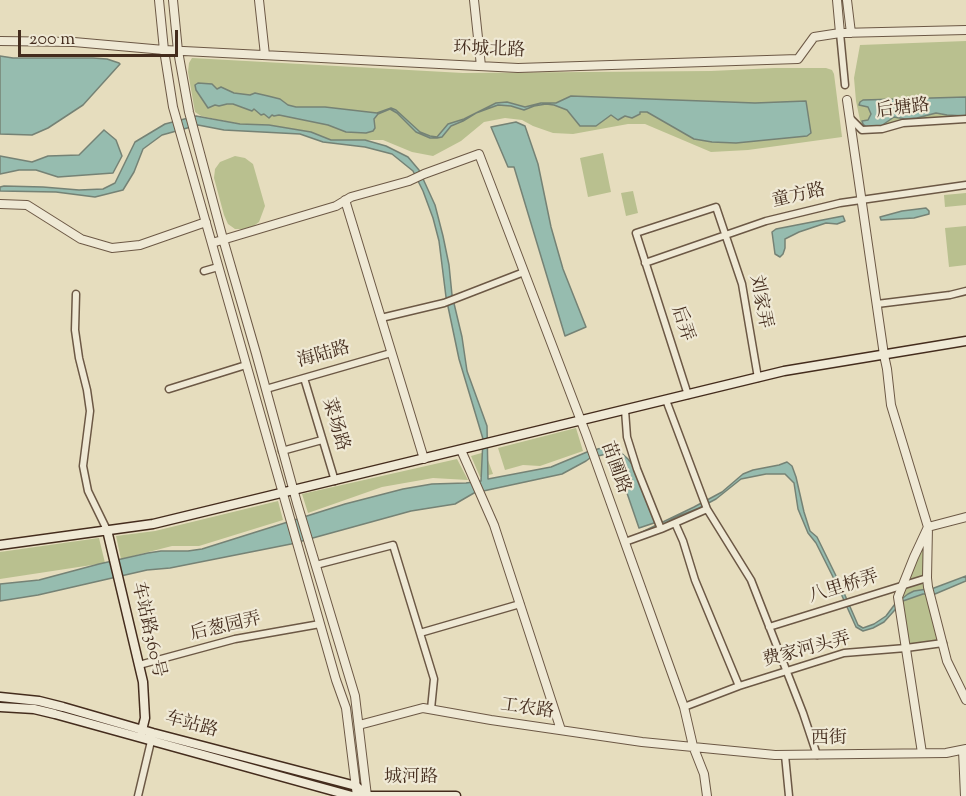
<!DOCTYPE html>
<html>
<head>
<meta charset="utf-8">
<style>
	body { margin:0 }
	#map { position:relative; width:966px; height:796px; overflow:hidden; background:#e6ddbe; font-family:"Sorts Mill Goudy",serif }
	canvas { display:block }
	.scale { position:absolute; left:18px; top:30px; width:160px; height:27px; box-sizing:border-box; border:3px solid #442c1d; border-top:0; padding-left:8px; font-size:18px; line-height:21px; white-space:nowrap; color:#442c1d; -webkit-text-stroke:4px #efe9d5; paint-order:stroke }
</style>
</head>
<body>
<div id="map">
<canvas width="966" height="796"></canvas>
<div class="scale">200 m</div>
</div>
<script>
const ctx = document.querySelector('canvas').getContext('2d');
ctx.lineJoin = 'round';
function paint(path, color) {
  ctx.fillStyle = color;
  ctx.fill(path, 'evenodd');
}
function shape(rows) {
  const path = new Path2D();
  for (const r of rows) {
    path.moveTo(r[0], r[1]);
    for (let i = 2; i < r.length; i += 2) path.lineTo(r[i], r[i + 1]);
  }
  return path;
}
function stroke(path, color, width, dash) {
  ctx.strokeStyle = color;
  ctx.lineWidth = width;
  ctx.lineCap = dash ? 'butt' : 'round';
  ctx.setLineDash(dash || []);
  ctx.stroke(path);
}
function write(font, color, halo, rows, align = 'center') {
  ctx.font = font + ' "Sorts Mill Goudy","Noto Serif SC",serif';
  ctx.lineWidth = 4.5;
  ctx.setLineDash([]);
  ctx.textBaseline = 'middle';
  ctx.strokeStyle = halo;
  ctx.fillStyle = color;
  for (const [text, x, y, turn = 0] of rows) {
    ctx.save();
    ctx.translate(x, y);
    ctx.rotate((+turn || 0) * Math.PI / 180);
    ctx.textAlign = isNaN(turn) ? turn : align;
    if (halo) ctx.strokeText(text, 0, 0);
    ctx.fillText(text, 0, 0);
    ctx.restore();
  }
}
const green = shape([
	[966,41,966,119,862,130,856,101,854,78,860,45],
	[192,58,463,73,711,71,775,68,826,68,832,70,834,74,842,137,748,150,711,152,645,124,628,124,573,134,553,133,533,126,522,120,505,118,484,122,461,141,433,156,412,152,383,140,331,140,311,132,269,125,240,124,201,116,195,112,188,72,189,63],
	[603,153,611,192,588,197,580,158],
	[235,156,245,158,253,164,265,206,259,222,252,227,243,229,235,229,228,224,224,215,214,178,215,169,220,162],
	[633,191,638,213,626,216,621,193],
	[966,193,966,205,945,207,944,195],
	[966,226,966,265,949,267,945,228],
	[576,428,583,451,540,466,523,465,505,470,498,448],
	[485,452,493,474,480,477,471,456],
	[457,459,468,480,433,478,382,487,308,513,302,494],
	[278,501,283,520,199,546,172,546,121,559,116,536,155,531],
	[928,527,927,578,943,643,906,648,898,597],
	[99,538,105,563,0,579,0,552]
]);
const water = shape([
	[0,56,13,58,93,58,107,59,119,63,120,64,83,105,48,128,32,135,0,134,0,56],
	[198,83,212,84,217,89,221,87,234,93,250,95,255,93,268,96,280,99,288,105,296,107,325,107,377,113,391,108,396,110,420,132,430,136,437,137,448,124,464,119,496,103,507,102,525,107,541,103,556,103,571,96,755,103,806,101,811,133,807,136,736,143,712,142,694,139,647,112,640,112,640,114,632,118,625,116,618,120,611,115,596,126,580,126,567,110,554,105,546,104,534,106,524,110,511,106,498,105,476,113,463,121,451,126,442,137,437,138,430,138,416,132,397,113,390,109,378,114,374,119,375,128,373,131,366,133,346,132,328,125,279,115,274,116,272,115,269,118,264,114,261,115,254,109,252,111,233,104,227,104,219,106,215,105,208,108,196,90,195,85,198,83],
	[966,97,966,116,947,115,936,113,917,118,905,119,894,117,881,126,876,128,867,128,863,124,862,121,868,120,871,114,868,107,859,105,860,102,863,100,966,97],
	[196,116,240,124,269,125,311,132,331,140,365,140,386,146,408,157,419,170,435,205,443,236,449,265,452,295,462,337,467,371,487,426,488,479,551,467,587,452,605,447,612,447,617,449,628,459,638,472,651,513,657,522,639,528,617,464,610,455,606,454,590,458,586,461,562,474,474,493,455,504,411,511,291,544,170,568,147,570,38,595,0,601,0,584,39,580,99,564,148,553,161,551,188,551,202,549,345,504,403,489,432,484,466,483,481,481,483,439,459,359,446,297,439,241,433,218,423,191,413,171,392,154,365,147,323,142,300,134,224,130,198,125,162,135,143,149,134,172,123,190,95,197,56,192,0,191,0,187,4,186,43,187,79,190,103,189,115,183,135,142,165,124,196,116],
	[516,122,525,126,538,164,551,227,563,269,586,327,565,336,514,167,508,167,491,127,516,122],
	[104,130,116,140,122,156,113,173,58,177,36,170,19,170,0,174,0,156,32,162,48,156,79,155,104,130],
	[926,208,929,211,929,214,914,218,881,220,880,217,902,211,926,208],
	[843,216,845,221,837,224,826,223,799,232,785,239,785,248,783,254,780,257,775,254,772,232,776,229,843,216],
	[787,462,792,466,796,477,804,512,810,531,817,537,841,586,858,625,863,628,874,624,886,616,895,604,908,594,914,591,934,588,966,576,966,581,935,594,923,594,903,601,884,622,873,628,863,631,856,627,838,587,816,543,808,533,798,509,794,483,785,474,766,474,741,479,716,499,699,508,676,517,639,539,640,533,694,507,722,492,743,474,753,470,779,465,787,462]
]);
const minor = shape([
	[840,33,845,85],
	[850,118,862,130,882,129,903,123,966,119],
	[645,263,766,221,840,203,966,185],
	[204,271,218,267],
	[76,294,75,330,79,358,87,390,90,411,83,466,88,491,107,530],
	[877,304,950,295,966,291],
	[381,318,444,303,524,272],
	[304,378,335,481],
	[169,389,246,365],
	[266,389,391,353],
	[688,395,636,233,716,207,742,284,758,378],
	[666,400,707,509,751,580,803,713,817,755],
	[625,410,627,437,637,469,661,529],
	[282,451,322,440],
	[675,523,683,541,695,580,739,686],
	[625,542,661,529,707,509],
	[316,565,393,545,434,679,431,709],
	[769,627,927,578],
	[420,633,520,604],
	[139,665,235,639,320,624],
	[684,707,739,686,844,653,906,648,943,643],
	[785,755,789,796],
	[138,796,152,737]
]);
const tertiary = shape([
	[159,0,164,50,173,107,336,680,346,708,357,796],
	[173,0,178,51,189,112,223,239,256,353,297,503,355,696,367,796],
	[259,0,265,55],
	[474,0,481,66],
	[837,0,840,33],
	[847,0,851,33],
	[0,41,74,42,164,50,518,68,798,59,814,37,840,33,966,30],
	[847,100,884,355,887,369,891,405,928,527,914,557,898,597,922,753],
	[345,200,424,459],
	[0,204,27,205,81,239,112,248,140,245,206,222],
	[212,243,336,206,351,197,409,181,424,174,479,154,586,434,684,707,693,746,704,774,707,796],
	[461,450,494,525,561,730],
	[966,517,928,527,927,578,928,587,947,661,966,700],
	[359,725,423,708,491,720,642,742,775,755,946,753,966,749],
	[963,750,965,796]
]);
const secondary = shape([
	[107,530,143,682,145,718,141,734],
	[0,545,153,524,784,371,966,341],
	[0,697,39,701,63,707,153,733,356,786,367,795],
	[0,707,34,709,55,714,352,796],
	[363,796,456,796]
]);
const streetNames = [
	["环城北路",489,51,2],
	["后塘路",903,110,-7],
	["童方路",799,197,-13],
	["刘家弄",759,302,79],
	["后弄",681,324,72],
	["海陆路",324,356,-16],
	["菜场路",334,425,73],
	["苗圃路",614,468,70],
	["八里桥弄",844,588,-17],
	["后葱园弄",226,628,-13],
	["车站路360号",147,630,77],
	["费家河头弄",807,651,-15],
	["工农路",527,710,8],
	["车站路",191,726,15],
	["西街",829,740,-1],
	["城河路",411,779]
];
paint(green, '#b9c08f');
paint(water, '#96bcaf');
stroke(water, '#758275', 1.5);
stroke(minor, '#6c5845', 9);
stroke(tertiary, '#6c5845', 10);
stroke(secondary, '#442c1d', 11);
stroke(minor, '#efe9d5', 6);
stroke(tertiary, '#efe9d5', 8);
stroke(secondary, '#efe9d5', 8);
write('18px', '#442c1d', '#efe9d5', streetNames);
</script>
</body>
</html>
